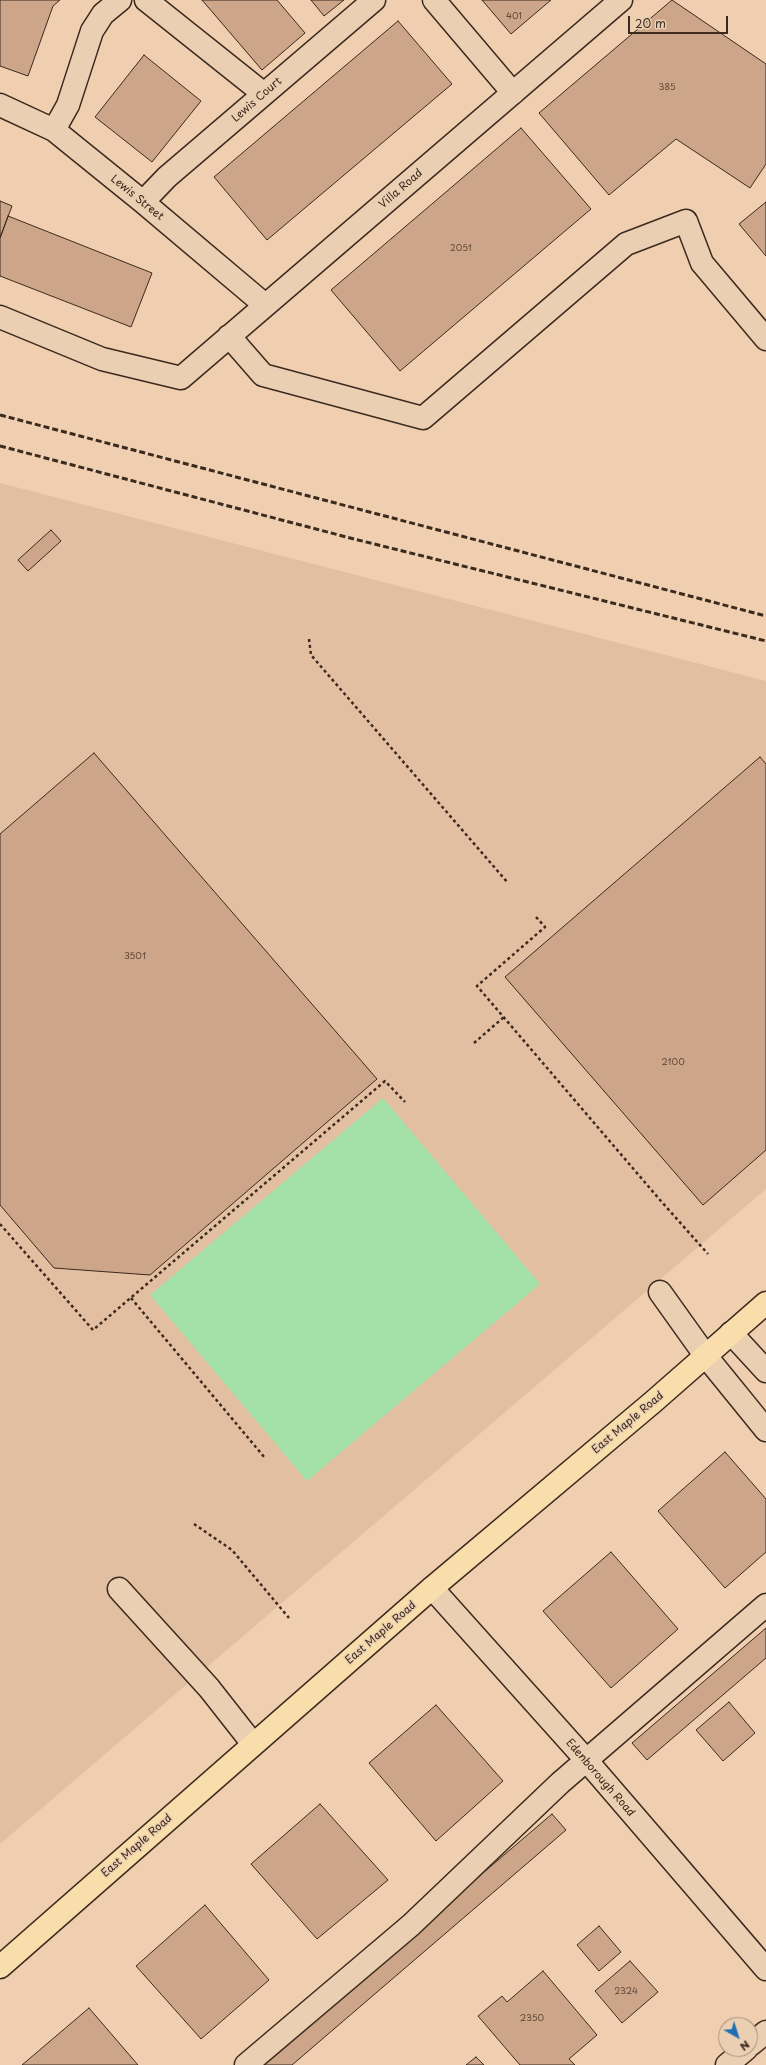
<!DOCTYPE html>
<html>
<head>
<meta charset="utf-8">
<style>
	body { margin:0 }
	#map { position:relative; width:766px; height:2065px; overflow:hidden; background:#f0ceb0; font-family:"Playpen Sans",sans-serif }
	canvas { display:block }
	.north { position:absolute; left:718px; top:2017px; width:40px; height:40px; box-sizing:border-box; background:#ebcfb2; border:1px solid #a58d77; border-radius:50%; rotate:141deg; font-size:11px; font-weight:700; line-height:16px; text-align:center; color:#3b2a1e }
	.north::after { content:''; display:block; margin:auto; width:14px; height:18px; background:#1f6fb2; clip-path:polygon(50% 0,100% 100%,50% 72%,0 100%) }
	.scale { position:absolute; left:628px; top:16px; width:100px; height:18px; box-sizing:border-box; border:2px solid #3b2a1e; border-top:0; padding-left:5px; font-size:12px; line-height:14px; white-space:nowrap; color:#3b2a1e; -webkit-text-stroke:3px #ebcfb2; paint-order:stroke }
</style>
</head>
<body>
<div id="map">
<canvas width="766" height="2065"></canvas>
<div class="north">N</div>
<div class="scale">20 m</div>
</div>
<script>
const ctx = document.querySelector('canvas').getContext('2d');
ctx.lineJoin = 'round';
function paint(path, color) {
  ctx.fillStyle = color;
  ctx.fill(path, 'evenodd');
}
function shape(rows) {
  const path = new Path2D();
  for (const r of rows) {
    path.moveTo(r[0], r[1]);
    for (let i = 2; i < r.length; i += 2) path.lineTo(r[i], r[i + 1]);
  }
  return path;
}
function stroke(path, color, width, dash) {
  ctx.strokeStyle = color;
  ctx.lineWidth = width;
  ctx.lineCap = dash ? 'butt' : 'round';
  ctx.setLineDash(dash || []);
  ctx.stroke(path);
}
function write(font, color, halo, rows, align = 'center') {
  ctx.font = font + ' "Playpen Sans",sans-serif';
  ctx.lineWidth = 3;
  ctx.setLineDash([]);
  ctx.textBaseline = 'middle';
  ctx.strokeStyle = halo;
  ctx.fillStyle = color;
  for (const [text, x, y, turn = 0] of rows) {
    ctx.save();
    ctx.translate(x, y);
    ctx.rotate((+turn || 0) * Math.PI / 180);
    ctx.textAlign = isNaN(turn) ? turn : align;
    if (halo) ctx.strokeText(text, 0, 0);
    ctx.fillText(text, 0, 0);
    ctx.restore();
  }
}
const built = shape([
	[0,483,766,681,766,1189,0,1844]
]);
const green = shape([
	[383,1098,540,1284,307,1481,150,1295]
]);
const building = shape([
	[0,0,60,0,53,6,28,76,0,66,0,0],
	[202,0,277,0,305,33,262,70,202,0],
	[311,0,344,0,324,16,311,0],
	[482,0,551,0,511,34,482,0],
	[672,0,766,64,766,164,750,188,676,139,609,195,539,113,672,0],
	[398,21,452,84,267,240,214,177,398,21],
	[144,55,201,101,152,162,95,117,144,55],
	[521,128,591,209,400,371,331,290,521,128],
	[0,201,12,206,0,238,0,201],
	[766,202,766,256,739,224,766,202],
	[8,216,152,273,131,327,0,276,0,238,8,216],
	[51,530,61,541,28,571,18,560,51,530],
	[94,753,377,1079,150,1275,54,1268,0,1205,0,834,94,753],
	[760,757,766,764,766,1150,703,1205,505,977,760,757],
	[725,1452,766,1499,766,1552,725,1588,658,1511,725,1452],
	[611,1552,678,1629,611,1688,543,1611,611,1552],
	[766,1628,766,1658,647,1760,632,1743,766,1628],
	[729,1702,755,1733,723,1761,696,1730,729,1702],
	[436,1705,503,1781,436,1841,369,1763,436,1705],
	[320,1804,388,1880,317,1939,251,1864,320,1804],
	[552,1814,566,1830,292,2065,258,2065,552,1814],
	[205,1905,269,1980,201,2039,136,1966,205,1905],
	[599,1926,621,1952,599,1971,577,1945,599,1926],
	[630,1961,658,1992,622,2023,595,1991,630,1961],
	[543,1971,597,2035,569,2059,575,2065,520,2065,478,2016,502,1996,507,2002,543,1971],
	[89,2008,138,2065,22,2065,89,2008],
	[476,2057,484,2065,466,2065,476,2057]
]);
const path = shape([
	[309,639,311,655,508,883],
	[536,917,545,927,477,986,660,1200,708,1254],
	[474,1043,504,1017],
	[0,1224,93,1330,385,1081,405,1102],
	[131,1298,265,1458],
	[194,1524,232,1550,289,1618]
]);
const minor = shape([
	[146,0,264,94],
	[434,0,513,93],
	[0,105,54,130,143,202,265,305],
	[54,130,68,105,92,31,103,14,120,0],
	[143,202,167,177,374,0],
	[0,317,102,359,181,378,621,0],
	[229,336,263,375,423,418,626,244,686,221,702,263,766,339],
	[660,1292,705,1355,766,1430],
	[731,1333,766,1371],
	[432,1588,587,1761,766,1969],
	[119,1589,209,1688,253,1744],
	[750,2045,766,2032],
	[246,2065,411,1925,560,1783,766,1605],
	[727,2065,746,2049]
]);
const major = shape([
	[0,1967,432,1588,653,1402,766,1303]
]);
const rail = shape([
	[0,415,766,616],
	[0,446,354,539,766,641]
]);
const numberNames = [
	["401",514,17],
	["385",667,88],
	["2051",461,249],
	["3501",135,957],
	["2100",673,1063],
	["2324",626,1992],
	["2350",532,2019]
];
const streetNames = [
	["Lewis Court",257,100,-41],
	["Villa Road",401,189,-41],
	["Lewis Street",137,198,39],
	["East Maple Road",628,1423,-40],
	["East Maple Road",381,1633,-41],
	["Edenborough Road",600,1778,49],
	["East Maple Road",137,1846,-41]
];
paint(built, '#e3bfa1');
paint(green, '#a4e1a9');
paint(building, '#cda588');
stroke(building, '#3b2a1e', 1);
stroke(minor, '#3b2a1e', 25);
stroke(major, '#3b2a1e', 25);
stroke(path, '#3b2a1e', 2.5, [3, 3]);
stroke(minor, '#ebcfb2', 22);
stroke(major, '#f9deab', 22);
stroke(rail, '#3b2a1e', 3, [6, 3]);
write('9px', '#604938', null, numberNames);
write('11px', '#3b2a1e', '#ebcfb2', streetNames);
</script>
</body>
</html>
